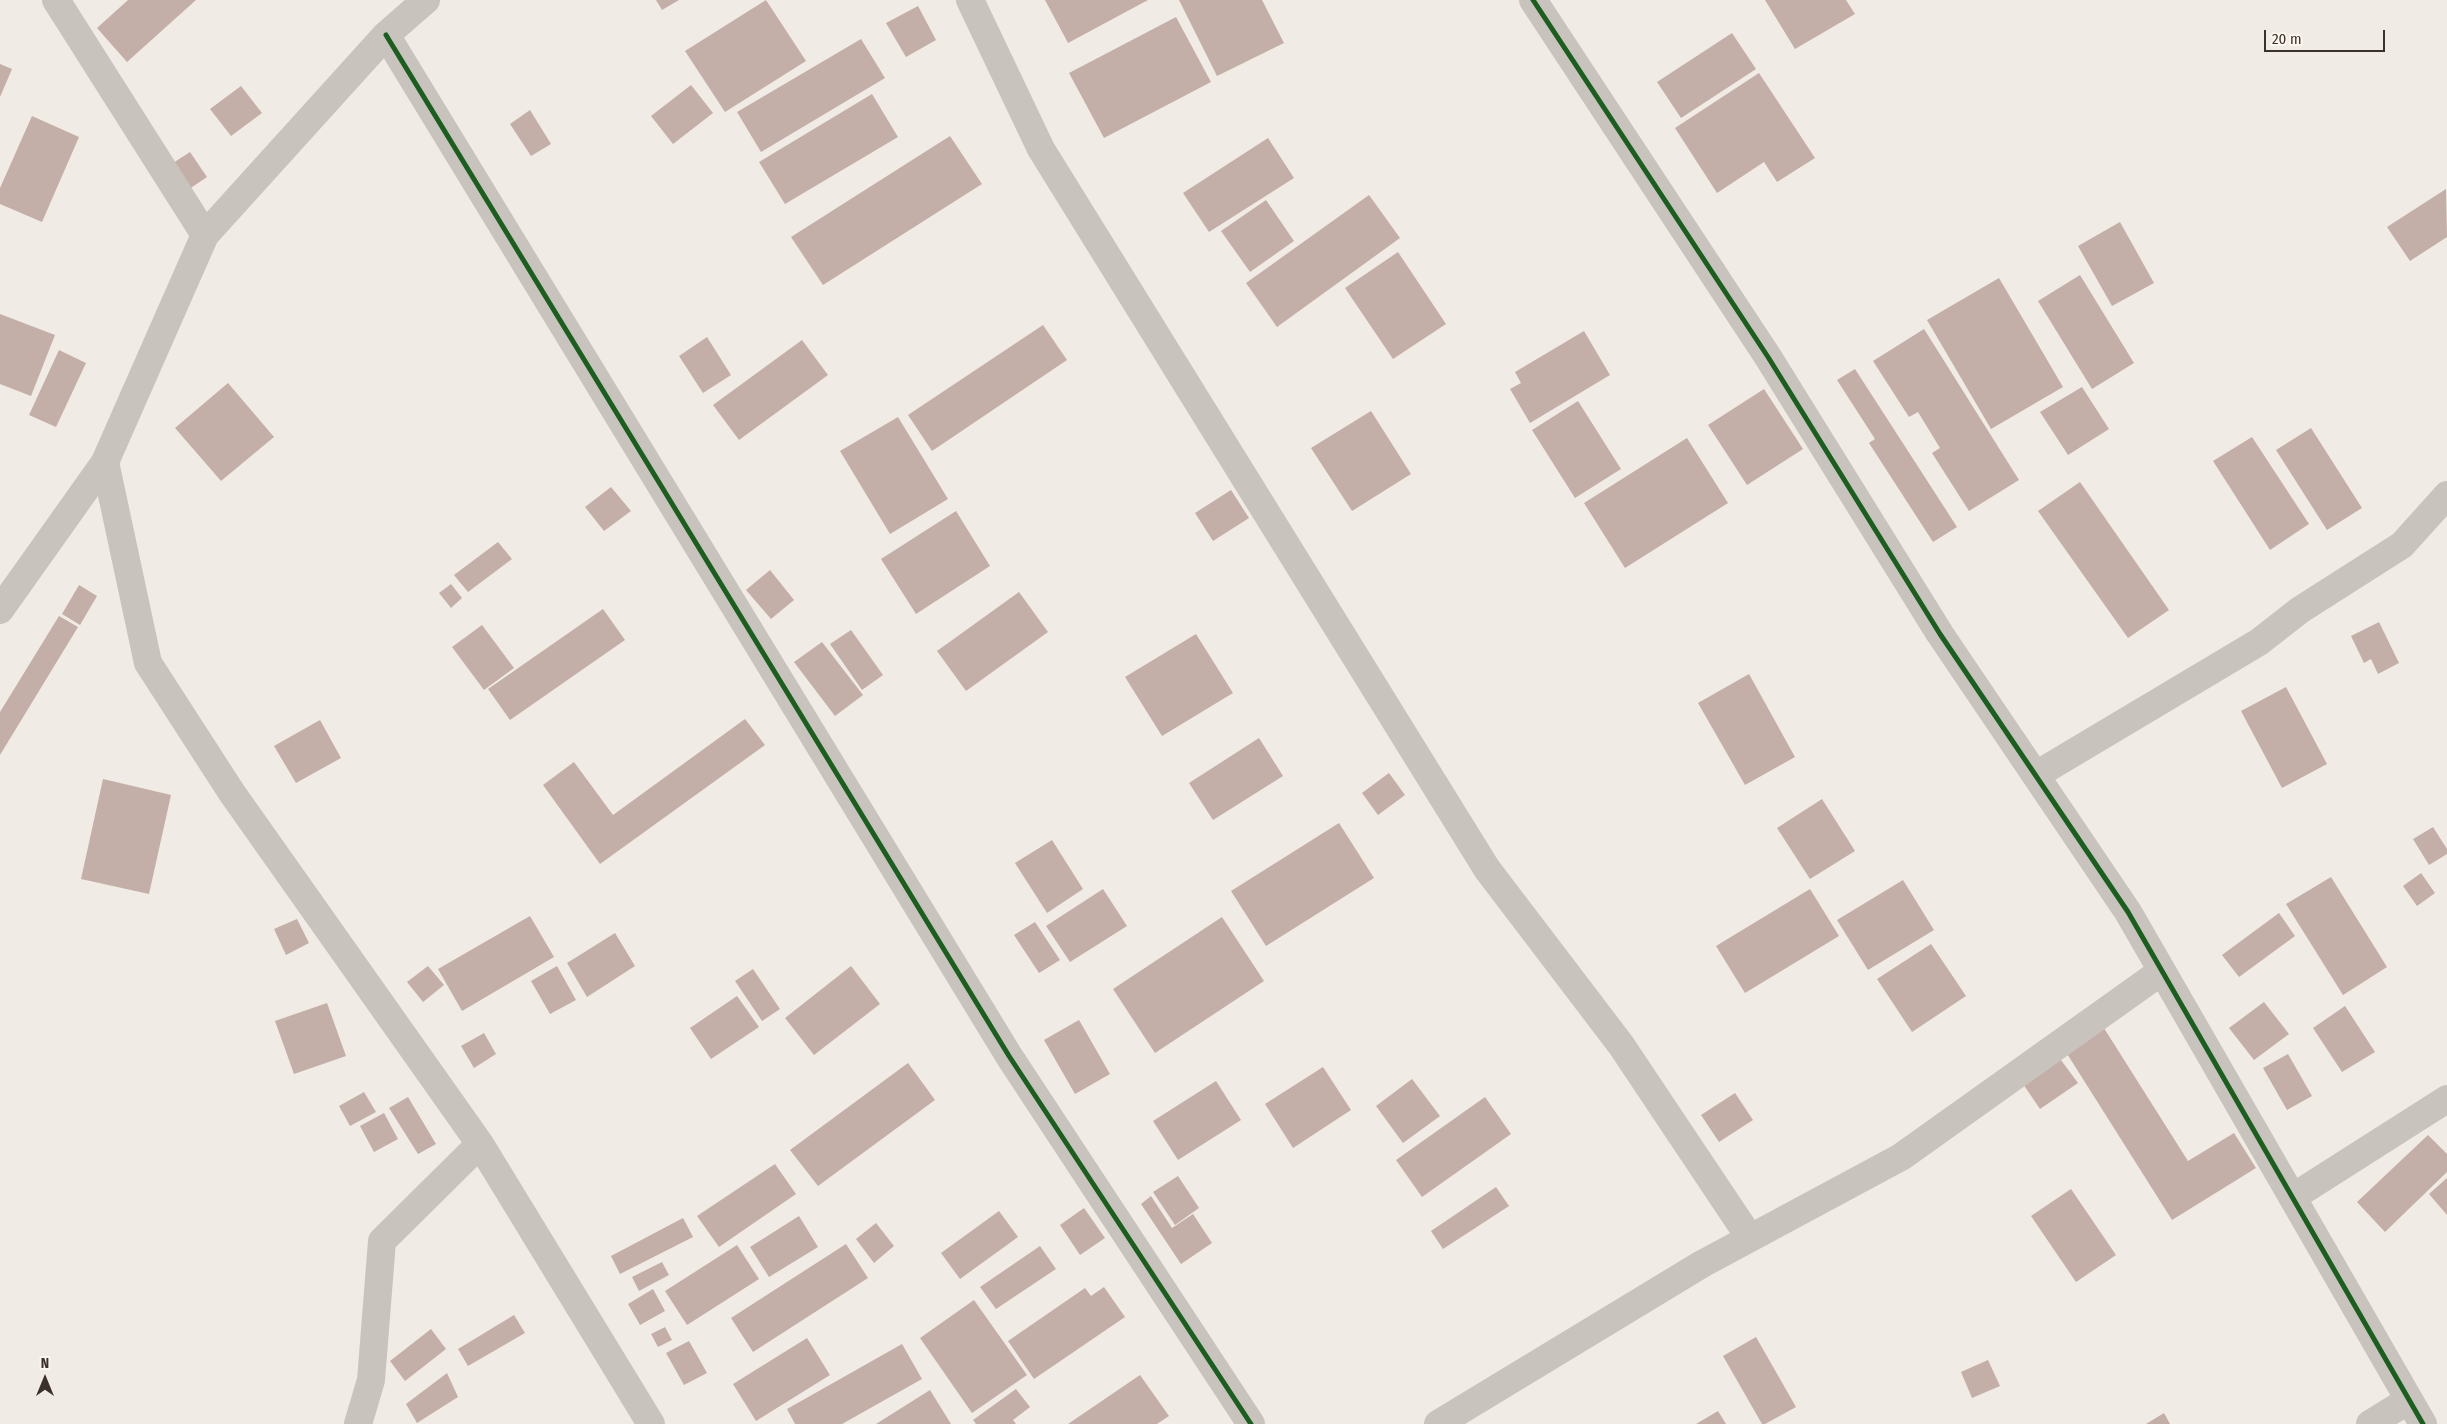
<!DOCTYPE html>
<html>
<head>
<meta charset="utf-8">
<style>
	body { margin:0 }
	#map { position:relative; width:2447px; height:1424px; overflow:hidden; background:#f0ebe5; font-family:"Fira Sans Condensed",sans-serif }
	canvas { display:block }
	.north { position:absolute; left:20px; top:1354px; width:50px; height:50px; -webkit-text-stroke:4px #fbf5ee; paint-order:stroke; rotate:0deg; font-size:14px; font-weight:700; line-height:20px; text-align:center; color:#3b302b }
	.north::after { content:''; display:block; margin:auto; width:18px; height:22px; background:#3b302b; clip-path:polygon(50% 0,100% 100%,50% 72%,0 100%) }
	.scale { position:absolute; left:2264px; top:30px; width:121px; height:22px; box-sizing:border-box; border:2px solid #3b302b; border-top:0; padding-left:6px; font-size:15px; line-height:18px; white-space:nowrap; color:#3b302b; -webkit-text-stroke:4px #fbf5ee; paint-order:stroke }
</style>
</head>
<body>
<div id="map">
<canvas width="2447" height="1424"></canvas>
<div class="north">N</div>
<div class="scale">20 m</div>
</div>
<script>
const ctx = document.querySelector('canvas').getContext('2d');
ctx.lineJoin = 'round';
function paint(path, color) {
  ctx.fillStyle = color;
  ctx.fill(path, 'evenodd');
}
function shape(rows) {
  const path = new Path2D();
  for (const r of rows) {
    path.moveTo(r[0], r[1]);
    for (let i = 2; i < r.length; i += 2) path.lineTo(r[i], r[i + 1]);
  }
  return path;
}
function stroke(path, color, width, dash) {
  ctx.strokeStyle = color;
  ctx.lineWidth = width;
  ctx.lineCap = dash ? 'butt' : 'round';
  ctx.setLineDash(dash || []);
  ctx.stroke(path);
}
const building = shape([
	[128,0,196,0,127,62,97,28],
	[656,0,679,0,662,10],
	[766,0,806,61,725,112,685,51],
	[1045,0,1148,0,1068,43],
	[1179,0,1262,0,1284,43,1217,76],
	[1765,0,1846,0,1855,14,1795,49],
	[918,6,936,40,906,57,886,23],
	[1176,17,1211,82,1104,138,1069,73],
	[1732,33,1756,69,1681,118,1657,82],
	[861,39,885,78,761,152,737,112],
	[0,64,12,69,0,97],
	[1759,73,1815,158,1777,182,1764,162,1717,193,1675,128],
	[691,85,713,113,673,144,651,116],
	[241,86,262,113,231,136,210,109],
	[872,94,898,137,785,204,759,162],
	[530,110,551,144,531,156,510,124],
	[32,116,79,137,42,222,0,204,0,188],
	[950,136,982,184,823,285,791,237],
	[1268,138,1294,178,1209,232,1183,193],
	[190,152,207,177,176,198,159,172],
	[2446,189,2447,237,2410,261,2387,227],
	[1369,195,1400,238,1277,327,1246,283],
	[1266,200,1294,241,1250,272,1221,231],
	[2120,222,2154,283,2112,306,2078,246],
	[1398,252,1446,324,1393,359,1345,288],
	[2080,275,2134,363,2092,389,2038,301],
	[1999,278,2063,387,1991,429,1927,320],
	[0,314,55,335,31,396,0,384],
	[1043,325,1067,360,932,451,908,415],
	[1924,329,2019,480,1969,511,1932,453,1940,448,1918,412,1909,417,1873,361],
	[1584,331,1610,375,1530,423,1510,389,1521,383,1515,372],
	[707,337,731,375,703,393,679,356],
	[802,340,828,375,739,440,713,405],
	[59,350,86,363,56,427,29,415],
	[1855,369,1957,527,1933,542,1869,443,1875,439,1837,380],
	[228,383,274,437,221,481,175,428],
	[2082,387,2109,429,2068,455,2040,412],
	[1764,389,1803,449,1747,485,1708,425],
	[1578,401,1621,469,1575,498,1532,430],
	[1371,411,1411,474,1352,511,1311,448],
	[898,417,948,499,890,534,840,451],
	[2311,428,2362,508,2327,530,2276,450],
	[2252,437,2309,524,2270,550,2213,461],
	[1687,438,1728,503,1625,568,1584,503],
	[2080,482,2169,610,2128,638,2038,511],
	[611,487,631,511,604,531,585,507],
	[1231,490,1249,518,1213,541,1195,513],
	[956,511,990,566,916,614,881,559],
	[498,542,512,559,468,592,454,575],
	[770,570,794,600,771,619,746,590],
	[451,584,462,598,451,608,439,593],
	[79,585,97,596,80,625,62,614],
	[1019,592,1048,632,966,691,937,651],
	[603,609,625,640,510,720,488,689],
	[59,616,78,627,0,755,0,712],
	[2379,622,2399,663,2378,674,2371,659,2364,663,2351,636],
	[482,625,514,668,484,690,452,647],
	[851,630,883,675,862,690,830,644],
	[1196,634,1233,693,1162,736,1125,677],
	[822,642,863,695,835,716,794,662],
	[1749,674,1795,757,1745,785,1698,703],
	[2286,687,2327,764,2282,788,2241,711],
	[745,719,765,745,600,864,543,785,574,762,613,815],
	[320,720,341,758,296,783,274,746],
	[1259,738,1283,776,1213,820,1189,783],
	[1389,773,1405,795,1378,815,1362,793],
	[103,779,171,795,149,894,81,879],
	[1822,799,1855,851,1810,879,1777,828],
	[1339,823,1374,878,1266,946,1231,891],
	[2433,827,2447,849,2447,854,2429,865,2413,839],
	[1052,840,1083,889,1047,913,1015,863],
	[2421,873,2435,893,2417,906,2403,886],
	[2331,877,2387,967,2343,995,2286,904],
	[1903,880,1934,930,1868,970,1837,920],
	[1103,889,1127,926,1070,962,1046,926],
	[1810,889,1839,936,1745,993,1716,946],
	[2279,913,2295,936,2239,977,2222,955],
	[530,916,554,957,462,1011,438,969],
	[1222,917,1264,981,1155,1053,1113,989],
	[297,919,309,943,286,955,274,929],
	[1035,922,1060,960,1039,973,1014,935],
	[615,933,635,966,587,997,567,963],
	[1931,944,1966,996,1912,1032,1877,979],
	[428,966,444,985,423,1002,407,982],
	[557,966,576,1000,550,1014,531,981],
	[851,966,880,1004,814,1055,785,1018],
	[753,969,780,1009,762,1021,735,981],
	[737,996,759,1027,711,1059,690,1028],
	[2264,1002,2289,1034,2254,1060,2229,1028],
	[327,1003,346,1056,294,1074,275,1021],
	[2345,1006,2375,1052,2342,1072,2313,1028],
	[1079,1020,1110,1074,1075,1094,1044,1040],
	[2102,1025,2188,1161,2234,1133,2256,1168,2172,1220,2064,1049],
	[484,1033,496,1054,474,1068,461,1046],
	[2288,1054,2312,1096,2287,1110,2263,1068],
	[2058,1056,2078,1083,2040,1109,2021,1081],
	[908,1063,935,1100,818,1186,790,1150],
	[1323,1067,1351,1110,1293,1148,1265,1104],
	[1412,1079,1440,1116,1403,1143,1376,1106],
	[1216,1081,1241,1120,1178,1160,1153,1121],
	[364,1092,376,1112,350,1126,339,1106],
	[1735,1093,1753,1120,1719,1142,1701,1115],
	[408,1097,436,1144,418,1154,389,1108],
	[1485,1097,1511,1134,1422,1197,1396,1160],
	[384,1113,398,1139,374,1152,360,1126],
	[2428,1135,2447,1154,2447,1172,2385,1232,2357,1202],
	[775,1164,796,1194,719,1247,697,1216],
	[1178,1176,1199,1208,1175,1225,1153,1192],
	[2447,1178,2447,1215,2429,1194],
	[1496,1187,1509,1206,1443,1249,1431,1231],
	[2071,1189,2116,1255,2076,1282,2031,1216],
	[1151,1196,1172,1228,1193,1214,1212,1243,1181,1264,1141,1204],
	[1084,1208,1105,1238,1080,1255,1060,1225],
	[999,1211,1018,1237,960,1279,941,1253],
	[799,1216,818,1247,769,1277,750,1247],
	[683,1218,693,1237,620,1274,611,1256],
	[876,1223,894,1246,874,1263,856,1239],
	[846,1244,868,1278,753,1352,731,1318],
	[737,1245,759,1279,687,1325,665,1291],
	[1040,1246,1056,1269,996,1309,980,1287],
	[662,1262,669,1275,639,1291,632,1277],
	[1104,1287,1125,1317,1034,1379,1008,1341,1085,1288,1091,1296],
	[653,1289,665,1311,640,1325,628,1304],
	[974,1300,1027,1375,972,1413,920,1338],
	[514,1315,525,1333,468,1366,458,1349],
	[665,1327,672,1340,658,1347,651,1334],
	[431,1329,446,1349,405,1381,390,1361],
	[1756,1337,1796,1407,1765,1424,1762,1424,1723,1356],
	[807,1338,830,1375,756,1421,733,1384],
	[689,1341,707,1373,684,1385,666,1353],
	[902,1344,922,1379,842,1424,795,1424,787,1409],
	[1988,1360,2000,1386,1972,1398,1961,1372],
	[447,1373,458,1397,417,1423,406,1404],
	[1140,1375,1169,1416,1157,1424,1068,1424],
	[1016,1389,1030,1407,1013,1420,1016,1424,976,1424,973,1420],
	[930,1390,951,1424,876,1424],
	[1718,1411,1726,1424,1696,1424],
	[2164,1413,2170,1424,2146,1424]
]);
const minor = shape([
	[56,0,205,235],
	[970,0,1041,149,1487,869,1621,1045,1750,1238],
	[1533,0,1768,357,1940,634,2128,912,2423,1424],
	[386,35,1009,1056,1251,1424],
	[105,462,148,663,232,793,480,1144,651,1424],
	[0,610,105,462,205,235,386,35,426,0],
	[2036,775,2259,642,2300,610,2402,545,2447,495],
	[2293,1197,2447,1099],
	[358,1424,371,1380,382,1241,480,1144],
	[1438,1424,1702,1264,1901,1157,2162,971],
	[2370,1424,2409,1400]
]);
const cycleway = shape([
	[1533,0,1768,357,1940,634,2128,912,2423,1424],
	[386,35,1009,1056,1251,1424]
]);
paint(building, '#c3afa7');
stroke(minor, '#c9c3be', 28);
stroke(cycleway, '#1b5e20', 5);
</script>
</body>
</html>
